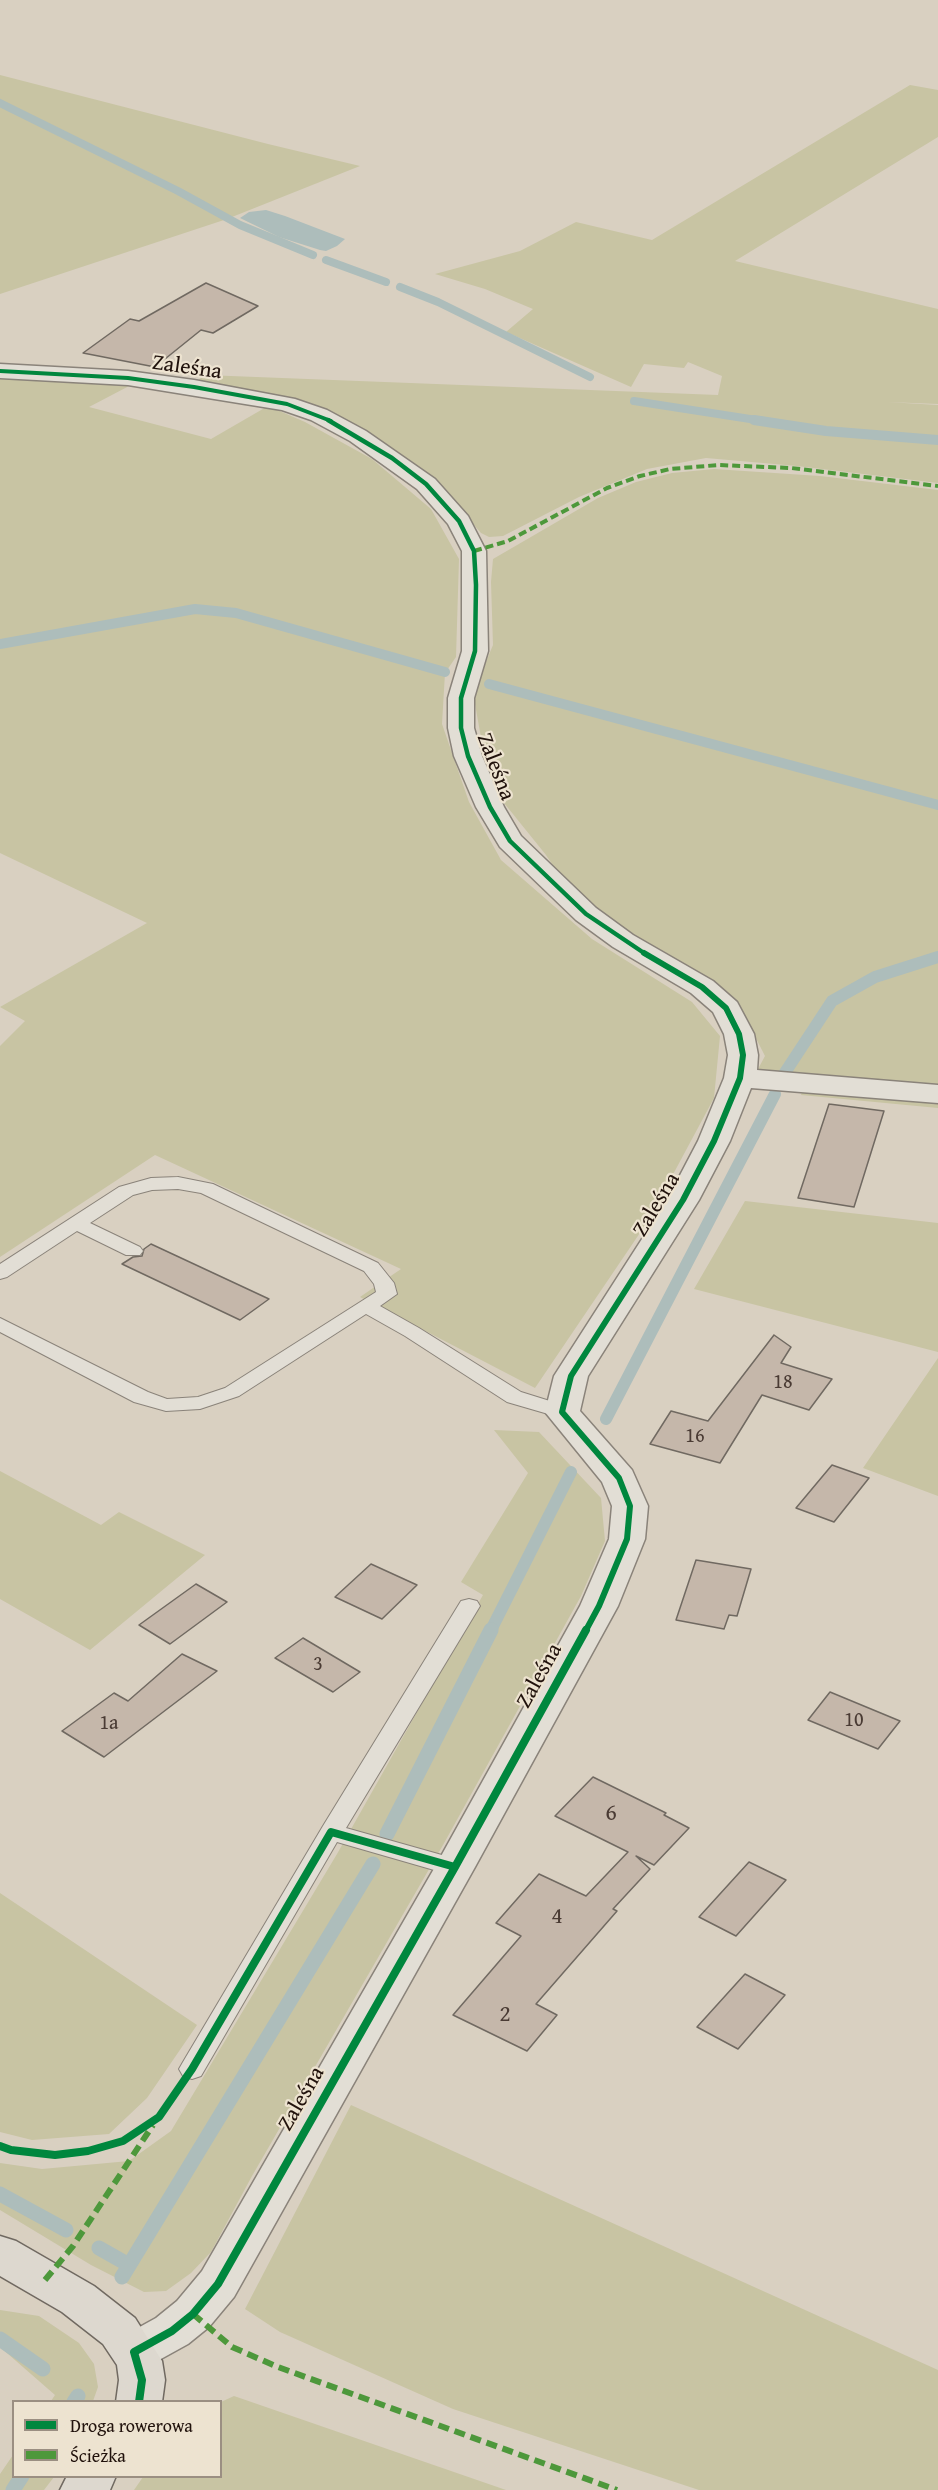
<!DOCTYPE html>
<html>
<head>
<meta charset="utf-8">
<style>
	body { margin:0 }
	#map { position:relative; width:938px; height:2490px; overflow:hidden; background:#d9d0c1; font-family:"Gentium Book Plus",serif }
	canvas { display:block }
	.legend { position:absolute; left:12px; top:2400px; width:210px; height:78px; box-sizing:border-box; background:#ede3d0; border:2px solid #9b8f82; margin:0; padding:8px 10px; list-style:none; font-size:18px; color:#21120c }
	.legend li { display:flex; align-items:center; gap:12px; height:30px }
	.legend b { width:30px; border:2px solid #9b8f82 }
</style>
</head>
<body>
<div id="map">
<canvas width="938" height="2490"></canvas>
<ul class="legend">
<li><b style="height:8px;background:#00873e"></b>Droga rowerowa</li>
<li><b style="height:8px;background:#4d983b"></b>Ścieżka</li>
</ul>
</div>
<script>
const ctx = document.querySelector('canvas').getContext('2d');
ctx.lineJoin = 'round';
function paint(path, color) {
  ctx.fillStyle = color;
  ctx.fill(path, 'evenodd');
}
function shape(rows) {
  const path = new Path2D();
  for (const r of rows) {
    path.moveTo(r[0], r[1]);
    for (let i = 2; i < r.length; i += 2) path.lineTo(r[i], r[i + 1]);
  }
  return path;
}
function stroke(path, color, width, dash) {
  ctx.strokeStyle = color;
  ctx.lineWidth = width;
  ctx.lineCap = dash ? 'butt' : 'round';
  ctx.setLineDash(dash || []);
  ctx.stroke(path);
}
function write(font, color, halo, rows, align = 'center') {
  ctx.font = font + ' "Gentium Book Plus",serif';
  ctx.lineWidth = 4.5;
  ctx.setLineDash([]);
  ctx.textBaseline = 'middle';
  ctx.strokeStyle = halo;
  ctx.fillStyle = color;
  for (const [text, x, y, turn = 0] of rows) {
    ctx.save();
    ctx.translate(x, y);
    ctx.rotate((+turn || 0) * Math.PI / 180);
    ctx.textAlign = isNaN(turn) ? turn : align;
    if (halo) ctx.strokeText(text, 0, 0);
    ctx.fillText(text, 0, 0);
    ctx.restore();
  }
}
const green = shape([
	[0,75,268,144,360,166,227,219,0,294],
	[910,85,938,90,938,137,735,261,938,309,938,404,887,402,938,405,938,483,797,466,706,458,647,469,579,497,503,536,489,537,481,533,454,502,366,433,199,384,198,380,205,375,718,395,722,376,688,362,684,368,644,364,631,387,506,332,533,309,485,289,435,274,520,251,576,222,652,240],
	[0,378,131,385,89,407,211,439,268,406,305,422,372,459,431,509,459,559,456,657,445,673,442,724,469,802,501,860,592,939,692,1002,720,1036,714,1098,648,1221,535,1388,360,1297,401,1269,155,1155,0,1257,0,1046,25,1021,0,1007,147,923,0,853],
	[714,469,820,476,938,490,938,1089,763,1072,758,1069,765,1056,740,1007,606,920,564,882,546,855,500,798,482,743,473,693,493,645,491,582,493,559,598,498,636,482,672,473],
	[803,1089,938,1100,938,1108,801,1095],
	[745,1201,938,1223,938,1352,694,1289],
	[938,1358,938,1496,863,1468],
	[494,1430,539,1432,601,1498,605,1541,581,1596,443,1845,252,2176,211,2252,191,2273,166,2291,144,2292,91,2265,0,2210,0,2163,42,2169,129,2161,171,2131,337,1854,483,1595,461,1582,528,1473],
	[0,1471,101,1525,119,1512,205,1555,90,1650,0,1599],
	[0,1893,197,2025,147,2098,109,2134,32,2140,0,2132],
	[351,2105,938,2370,938,2490,699,2490,453,2409,280,2332,245,2309],
	[0,2310,39,2316,79,2343,94,2364,98,2387,93,2401,51,2401,55,2395,0,2347],
	[234,2396,506,2490,134,2490,143,2477,220,2476,221,2402],
	[13,2455,14,2476,54,2477,44,2490,0,2490,0,2474]
]);
const water = shape([
	[266,210,285,216,345,239,337,246,326,251,320,250,279,237,240,218,249,212]
]);
const streamFar3 = shape([
	[0,103,178,191,240,225,313,255],
	[326,260,386,282],
	[400,287,438,302,590,377],
	[634,401,763,421]
]);
const streamFar2 = shape([
	[754,420,826,431,938,440],
	[0,644,195,609,236,613,445,672],
	[489,684,938,805]
]);
const streamFar1 = shape([
	[784,1074,832,1001,875,977,938,957],
	[606,1419,775,1094],
	[490,1632,571,1472]
]);
const stream = shape([
	[387,1834,491,1630],
	[0,2194,66,2230],
	[99,2248,129,2265],
	[122,2277,373,1864],
	[0,2339,43,2369],
	[74,2402,78,2396],
	[13,2490,22,2476]
]);
const building = shape([
	[206,283,258,306,213,333,201,330,155,367,83,353,130,319,139,321,206,283],
	[829,1104,884,1111,854,1207,798,1198,829,1104],
	[151,1244,269,1299,240,1320,122,1264,133,1257,142,1256,144,1249,151,1244],
	[774,1335,791,1347,781,1363,832,1379,809,1410,762,1395,720,1463,650,1444,671,1411,708,1421,774,1335],
	[832,1465,869,1478,834,1522,796,1508,832,1465],
	[696,1560,751,1569,737,1616,729,1615,724,1629,676,1620,696,1560],
	[371,1564,417,1585,382,1619,335,1597,371,1564],
	[196,1584,227,1602,170,1644,139,1625,196,1584],
	[303,1638,360,1672,333,1692,275,1658,303,1638],
	[182,1654,217,1671,104,1757,62,1731,114,1693,128,1701,182,1654],
	[830,1692,900,1721,878,1749,808,1720,830,1692],
	[593,1777,666,1813,664,1815,689,1828,654,1865,636,1856,650,1869,613,1909,617,1911,536,2004,557,2015,527,2051,453,2015,521,1936,496,1923,539,1874,586,1896,628,1852,555,1816,593,1777],
	[749,1862,786,1880,736,1936,699,1917,749,1862],
	[745,1974,785,1995,738,2049,697,2027,745,1974]
]);
const lane = shape([
	[178,1177,213,1184,378,1263,394,1283,397,1294,380,1306,419,1328,521,1392,569,1407,572,1412,569,1417,562,1418,507,1402,405,1336,366,1314,239,1396,200,1409,166,1411,134,1402,0,1332,0,1318,148,1392,167,1399,198,1397,225,1388,376,1292,374,1284,364,1271,201,1193,178,1189,152,1190,133,1195,90,1223,140,1247,143,1251,140,1255,126,1255,77,1231,7,1277,0,1279,0,1264,119,1187,151,1178,178,1177],
	[469,1599,477,1601,480,1606,346,1828,463,1861,467,1867,463,1873,455,1876,337,1842,201,2076,192,2079,183,2076,179,2069,183,2062,323,1826,461,1601,469,1599]
]);
const street = shape([
	[0,364,128,371,194,380,295,399,327,410,366,431,435,479,468,516,486,551,488,651,474,698,474,728,482,756,504,807,521,836,596,908,633,935,713,981,737,1002,754,1034,758,1055,757,1070,938,1085,938,1103,751,1088,730,1141,699,1200,588,1376,580,1411,632,1470,648,1506,645,1539,618,1606,475,1867,234,2297,209,2327,188,2344,150,2365,134,2371,118,2365,111,2352,118,2339,156,2318,177,2301,202,2271,435,1867,580,1606,609,1539,612,1506,602,1482,545,1412,554,1376,667,1200,698,1141,724,1078,728,1055,724,1034,713,1012,691,993,613,947,576,920,500,847,476,807,454,756,448,728,448,698,462,651,462,551,448,524,417,489,350,441,311,420,282,410,128,385,0,378,0,364]
]);
const primary = shape([
	[0,2236,16,2241,94,2286,135,2318,162,2361,165,2380,162,2402,116,2402,119,2380,117,2365,103,2344,62,2312,0,2276,0,2236],
	[67,2476,116,2476,110,2490,60,2490,67,2476]
]);
const quietFar1 = shape([
	[474,551,508,541,607,488,640,476,670,469,719,465,791,468,938,486]
]);
const quiet = shape([
	[45,2280,73,2246,153,2125],
	[193,2314,232,2347,278,2367,617,2490]
]);
const cyclewayFar3 = shape([
	[0,371,128,378,194,387,287,404,331,421]
]);
const cyclewayFar2 = shape([
	[328,420,392,458,426,484,459,521,474,551,476,585,475,651,461,698,461,728,468,756,490,807,510,841,586,914,647,955]
]);
const cyclewayFar1 = shape([
	[585,1632,599,1606,627,1539,630,1506,619,1478,562,1412,571,1376,683,1200,714,1141,740,1078,743,1055,739,1034,726,1008,702,987,644,953]
]);
const cycleway = shape([
	[0,2146,11,2150,55,2155,88,2151,123,2141,159,2117,192,2069,331,1832,455,1867],
	[139,2402,142,2380,134,2352,172,2331,193,2314,218,2284,455,1867,586,1630]
]);
const numberNames = [
	["18",783,1383],
	["16",695,1437],
	["3",318,1665],
	["10",854,1721],
	["1a",109,1724]
];
const streetNames = [
	["Zaleśna",187,368,8],
	["Zaleśna",495,767,69],
	["Zaleśna",657,1205,-59],
	["Zaleśna",540,1676,-61],
	["Zaleśna",302,2099,-60]
];
const nearNumbernames = [
	["6",611,1814],
	["4",557,1917],
	["2",505,2015]
];
paint(green, '#c8c4a3');
paint(water, '#adbdbb');
stroke(streamFar3, '#adbdbb', 8);
stroke(streamFar2, '#adbdbb', 10);
stroke(streamFar1, '#adbdbb', 12);
stroke(stream, '#adbdbb', 15);
paint(building, '#c5b7aa');
stroke(building, '#706961', 1.5);
stroke(lane, '#8a837a', 2);
stroke(street, '#8a837a', 3);
stroke(primary, '#706961', 3);
paint(lane, '#e2ded5');
paint(street, '#e2ded5');
paint(primary, '#ddd8cf');
stroke(quietFar1, '#4d983b', 4, [8, 4]);
stroke(quiet, '#4d983b', 6, [11, 6]);
stroke(cyclewayFar3, '#00873e', 4);
stroke(cyclewayFar2, '#00873e', 4.5);
stroke(cyclewayFar1, '#00873e', 6);
stroke(cycleway, '#00873e', 8);
write('20px', '#4a3b34', null, numberNames);
write('22px', '#21120c', '#ede3d0', streetNames);
write('24px', '#4a3b34', null, nearNumbernames);
</script>
</body>
</html>
